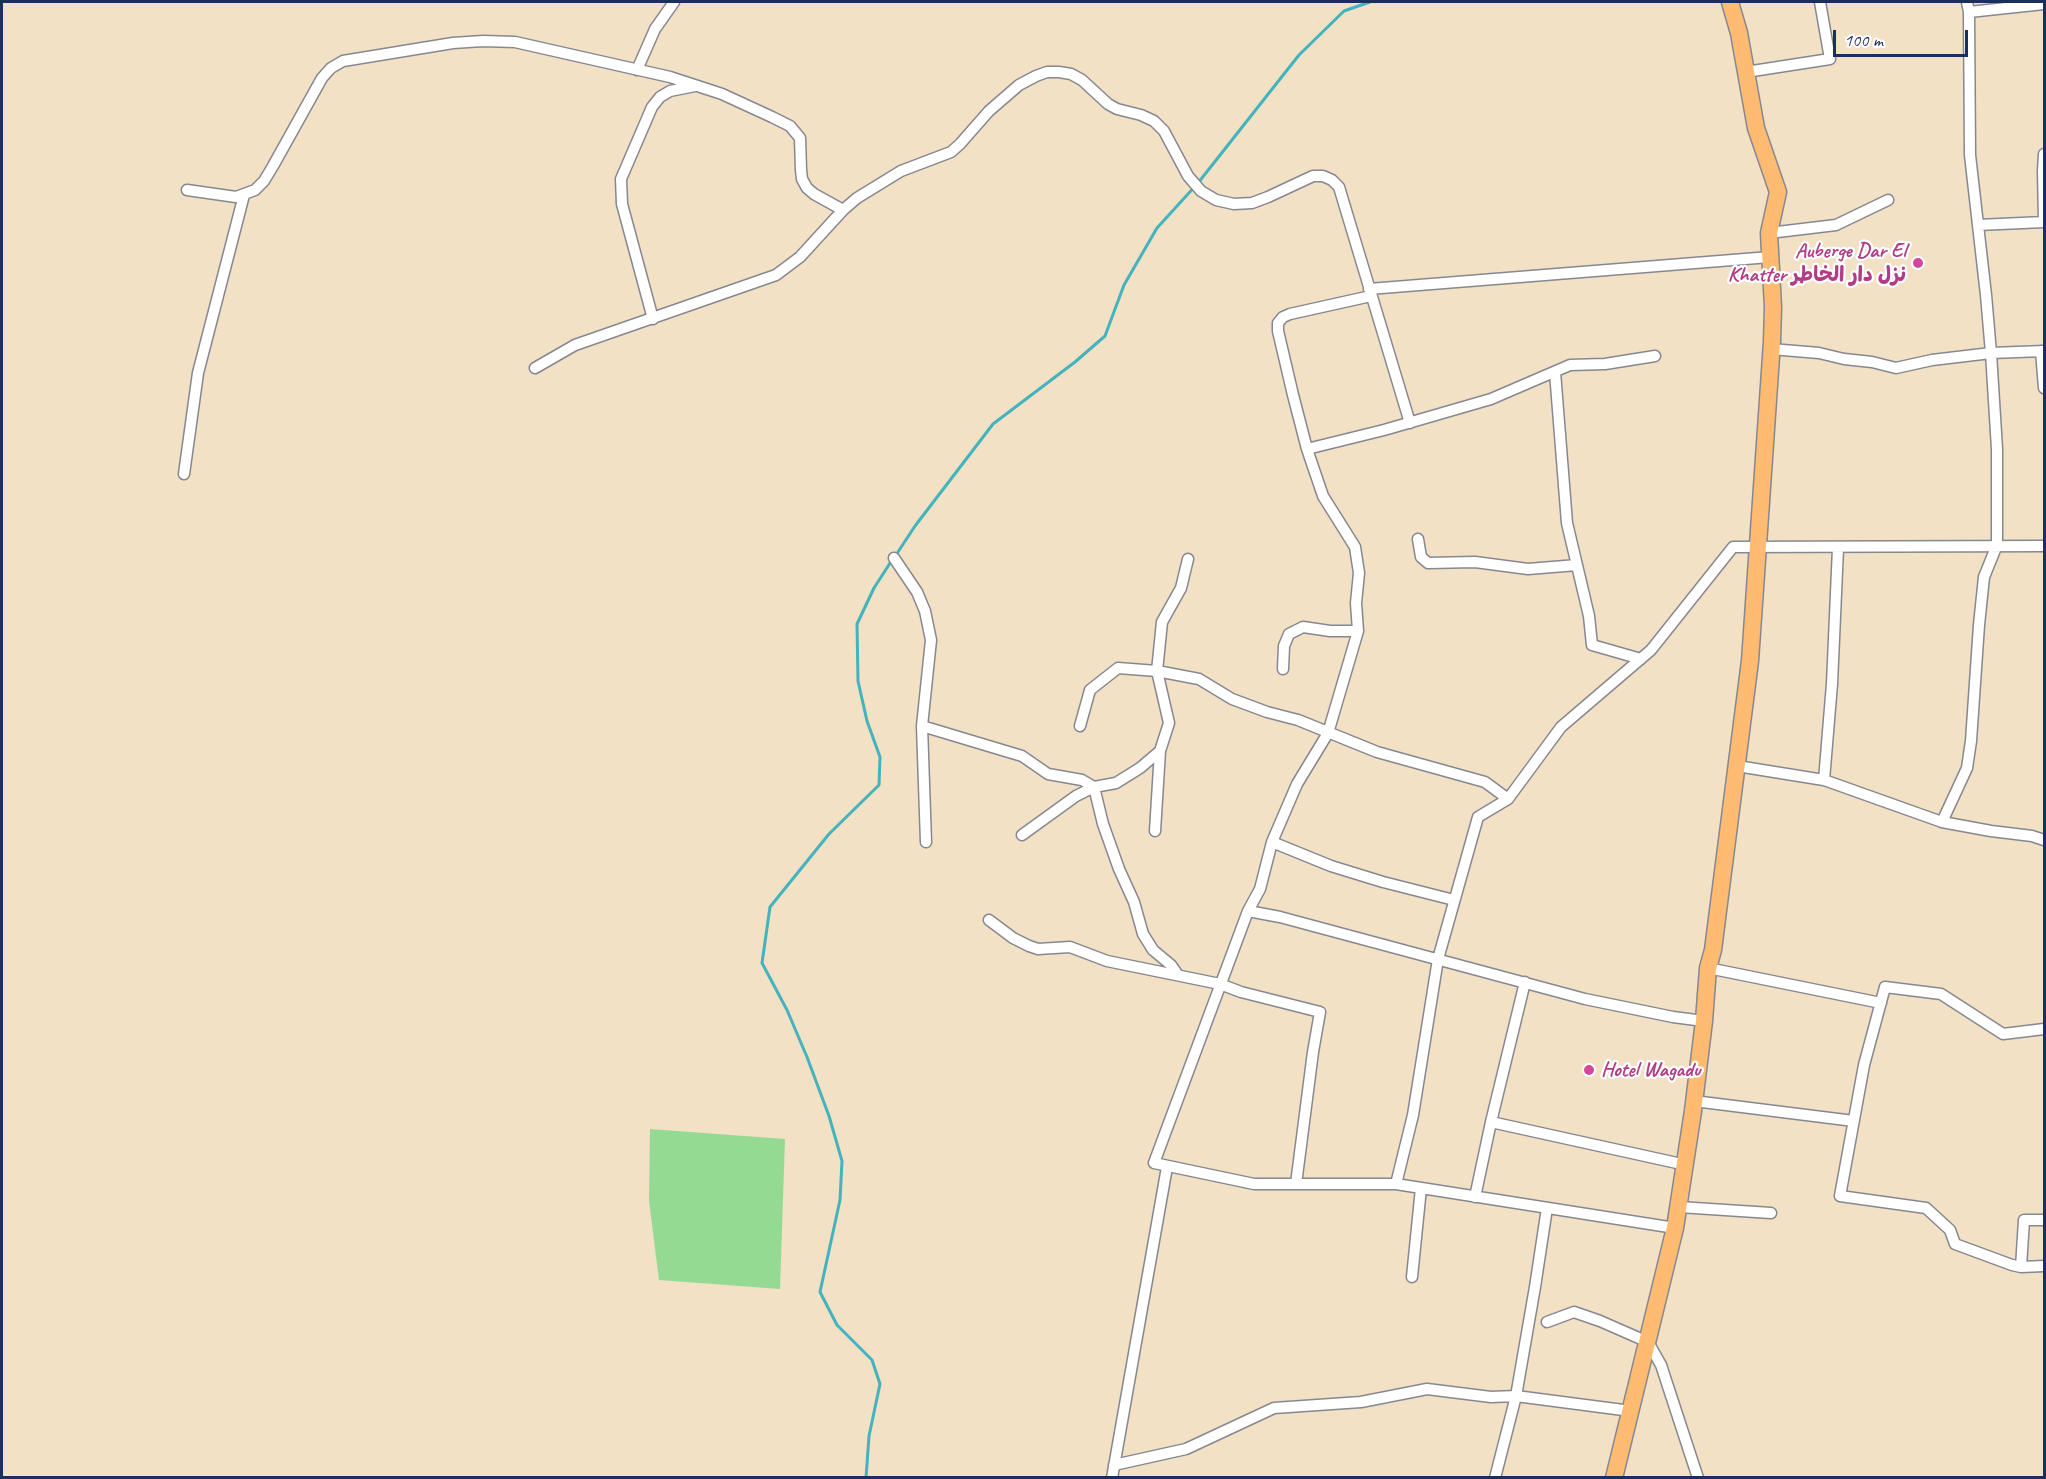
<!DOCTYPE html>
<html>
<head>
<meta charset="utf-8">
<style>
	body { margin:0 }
	#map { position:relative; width:2046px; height:1479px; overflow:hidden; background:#f2e1c4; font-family:Caveat,sans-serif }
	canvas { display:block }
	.frame { position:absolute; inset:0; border:3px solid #1b2f5e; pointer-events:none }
	.scale { position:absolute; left:1833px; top:30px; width:135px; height:27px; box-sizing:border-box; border:3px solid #1b2f5e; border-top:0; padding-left:8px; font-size:18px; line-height:21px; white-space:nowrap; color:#1b2f5e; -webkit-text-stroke:4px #fff; paint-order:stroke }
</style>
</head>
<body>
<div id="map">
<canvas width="2046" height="1479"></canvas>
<div class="frame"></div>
<div class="scale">100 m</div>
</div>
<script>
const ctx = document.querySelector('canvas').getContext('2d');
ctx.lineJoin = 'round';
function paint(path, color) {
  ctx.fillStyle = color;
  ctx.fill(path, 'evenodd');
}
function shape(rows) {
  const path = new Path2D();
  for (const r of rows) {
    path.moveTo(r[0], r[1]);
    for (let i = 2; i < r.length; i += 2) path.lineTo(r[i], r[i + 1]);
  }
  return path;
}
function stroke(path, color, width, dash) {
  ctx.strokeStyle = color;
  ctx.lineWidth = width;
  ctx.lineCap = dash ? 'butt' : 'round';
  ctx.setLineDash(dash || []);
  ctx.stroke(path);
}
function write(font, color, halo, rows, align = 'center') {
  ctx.font = font + ' Caveat,"Playpen Sans Arabic",sans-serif';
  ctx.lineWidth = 4.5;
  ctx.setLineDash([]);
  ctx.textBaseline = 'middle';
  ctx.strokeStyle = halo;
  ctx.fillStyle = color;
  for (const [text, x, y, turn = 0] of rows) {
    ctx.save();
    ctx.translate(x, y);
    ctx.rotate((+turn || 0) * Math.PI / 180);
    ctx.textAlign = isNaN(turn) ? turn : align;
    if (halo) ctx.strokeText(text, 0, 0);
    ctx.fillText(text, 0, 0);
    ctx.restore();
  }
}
const green = shape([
	[650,1129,785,1139,780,1289,659,1280,649,1201]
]);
const stream = shape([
	[896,555,915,526,993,424,1075,362,1105,336,1124,285,1157,228,1198,183,1299,55,1344,11,1370,2],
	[866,1478,869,1436,880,1384,872,1360,837,1325,820,1292,840,1200,842,1161,829,1116,807,1057,787,1010,762,963,770,907,829,834,879,785,880,757,867,721,858,681,857,624,874,588,892,560]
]);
const street = shape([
	[1969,12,2044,4],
	[637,70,655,29,674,2],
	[1746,72,1830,59,1820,2],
	[187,190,236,197,255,190,264,181,273,166,322,78,331,68,343,61,453,43,483,41,515,42,670,77,722,94,772,117,790,126,800,138,801,170,802,179,807,188,814,194,843,210],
	[1978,225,2044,222,2043,171,2044,154],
	[1769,233,1836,225,1888,200],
	[1369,289,1770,257],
	[1371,296,1290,314,1283,317,1278,323,1278,331,1293,395,1307,449,1323,496,1355,547,1359,573,1356,603,1358,631,1328,733,1297,784,1272,842,1260,889,1248,911,1154,1163,1254,1184,1396,1184,1675,1228],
	[653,319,622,204,621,179,652,107,660,97,670,91,695,86],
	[1771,349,1819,353,1844,359,1872,362,1896,368,1932,360,1991,353,2044,351],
	[2041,351,2044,388],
	[535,368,575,345,776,275,800,257,843,210,857,198,901,171,951,152,960,144,989,111,1019,85,1036,76,1047,72,1059,72,1071,74,1082,80,1108,104,1117,109,1141,115,1154,121,1164,131,1188,176,1201,191,1216,200,1234,204,1252,203,1268,197,1313,176,1323,176,1332,180,1339,187,1410,423],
	[1555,372,1567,523,1589,616,1592,645,1641,659],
	[1307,449,1384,430,1491,399,1570,365,1605,364,1655,356],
	[184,474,198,373,244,195],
	[1418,539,1421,557,1428,563,1475,562,1528,569,1577,565],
	[894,558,917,592,925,611,931,640,922,726,926,842],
	[1283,669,1284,646,1289,634,1303,627,1330,631,1358,631],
	[922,726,1022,756,1048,774,1082,780,1094,787,1103,824,1119,869,1134,902,1143,934,1153,950,1171,965,1178,975],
	[1080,726,1090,690,1118,668,1157,671,1199,679,1232,699,1267,712,1298,720,1377,752,1485,782,1508,799],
	[1737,766,1824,780,1942,822,1991,831,2032,836,2044,840],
	[1824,780,1832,684,1838,548],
	[1942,822,1967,768,1971,741,1979,625,1984,577,1997,545,1997,449,1991,353,1986,295,1970,155,1969,12,1967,2],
	[1155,831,1160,751,1169,723,1157,671,1162,622,1181,588,1188,559],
	[1022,835,1076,796,1094,787,1116,783,1140,768,1160,751],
	[1272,842,1331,866,1383,882,1454,900],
	[1248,911,1280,917,1585,999,1673,1017,1704,1021],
	[989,920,1013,938,1029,946,1038,949,1070,947,1107,961,1220,984,1241,992,1320,1012,1313,1052,1296,1184],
	[1708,968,1881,1003],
	[2044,1029,2003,1034,1941,994,1885,987,1864,1065,1840,1196,1926,1208,1950,1230,1955,1244,2012,1265,2021,1267,2044,1266],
	[1694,1101,1854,1121],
	[1491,1122,1686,1165],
	[1396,1184,1413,1115,1438,959,1478,817,1508,799,1561,727,1651,650,1733,547,2044,546],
	[1475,1197,1491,1122,1525,982],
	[1679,1207,1771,1213],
	[2021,1267,2024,1220,2044,1220],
	[1412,1277,1421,1188],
	[1547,1322,1574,1312,1600,1321,1648,1342,1661,1365,1698,1478],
	[1114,1465,1186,1449,1274,1408,1361,1402,1427,1389,1491,1397,1516,1396,1631,1411],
	[1112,1478,1167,1167],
	[1495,1478,1516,1396,1535,1287,1547,1208]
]);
const primary = shape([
	[1614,1478,1675,1228,1693,1111,1704,1021,1708,968,1713,950,1750,661,1772,342,1773,307,1769,233,1778,192,1756,128,1739,33,1730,2]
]);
const markers = [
	[1918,263,6,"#d1479c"],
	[1589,1070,6,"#d1479c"]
];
const hotelNames = [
	["Auberge Dar El",1906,251],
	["Khatter نزل دار الخاطر",1906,275],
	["Hotel Wagadu",1601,1070,"left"]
];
paint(green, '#95da93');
stroke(stream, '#43b3bd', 3);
stroke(street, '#868891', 13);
stroke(primary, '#868891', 19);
stroke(street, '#fff', 10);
stroke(primary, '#febb71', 16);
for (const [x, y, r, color] of markers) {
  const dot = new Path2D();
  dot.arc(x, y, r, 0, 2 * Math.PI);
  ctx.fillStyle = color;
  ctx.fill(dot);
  stroke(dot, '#fff', 2);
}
write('bold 21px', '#b23c85', '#fff', hotelNames, 'right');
</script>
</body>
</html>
